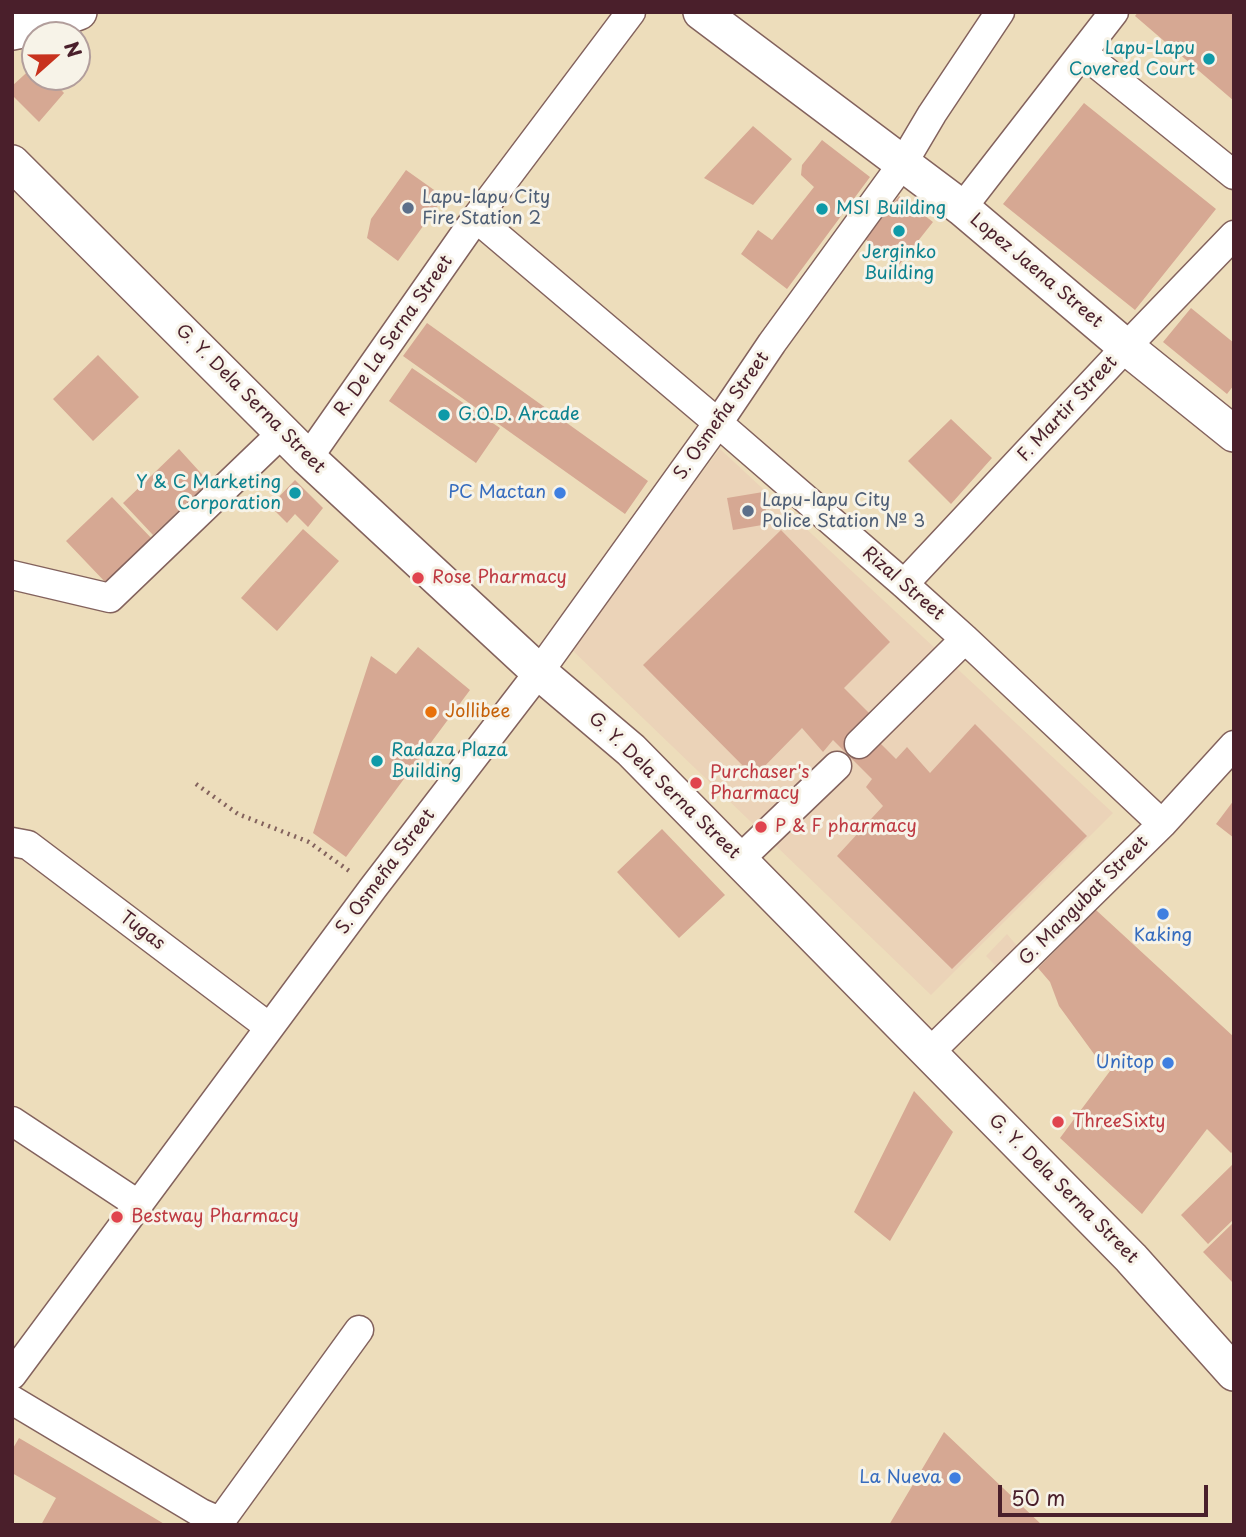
<!DOCTYPE html>
<html>
<head>
<meta charset="utf-8">
<style>
	body { margin:0 }
	#map { position:relative; width:1246px; height:1537px; overflow:hidden; background:#edddbb; font-family:"Playpen Sans",sans-serif }
	canvas { display:block }
	.frame { position:absolute; inset:0; border:14px solid #4a1f2b; pointer-events:none }
	.north { position:absolute; left:21px; top:21px; width:70px; height:70px; box-sizing:border-box; background:#f7f3e8; border:2px solid #b29e9c; border-radius:50%; rotate:69deg; font-size:19px; font-weight:700; line-height:28px; text-align:center; color:#4a1f2b }
	.north::after { content:''; display:block; margin:auto; width:24px; height:32px; background:#c8321e; clip-path:polygon(50% 0,100% 100%,50% 72%,0 100%) }
	.scale { position:absolute; left:998px; top:1485px; width:210px; height:32px; box-sizing:border-box; border:4px solid #4a1f2b; border-top:0; padding-left:9px; font-size:21px; line-height:24px; white-space:nowrap; color:#4a1f2b; -webkit-text-stroke:5px #f7f3e8; paint-order:stroke }
</style>
</head>
<body>
<div id="map">
<canvas width="1246" height="1537"></canvas>
<div class="frame"></div>
<div class="north">N</div>
<div class="scale">50 m</div>
</div>
<script>
const ctx = document.querySelector('canvas').getContext('2d');
ctx.lineJoin = 'round';
function paint(path, color) {
  ctx.fillStyle = color;
  ctx.fill(path, 'evenodd');
}
function shape(rows) {
  const path = new Path2D();
  for (const r of rows) {
    path.moveTo(r[0], r[1]);
    for (let i = 2; i < r.length; i += 2) path.lineTo(r[i], r[i + 1]);
  }
  return path;
}
function stroke(path, color, width, dash) {
  ctx.strokeStyle = color;
  ctx.lineWidth = width;
  ctx.lineCap = dash ? 'butt' : 'round';
  ctx.setLineDash(dash || []);
  ctx.stroke(path);
}
function write(font, color, halo, rows, align = 'center') {
  ctx.font = font + ' "Playpen Sans",sans-serif';
  ctx.lineWidth = 6;
  ctx.setLineDash([]);
  ctx.textBaseline = 'middle';
  ctx.strokeStyle = halo;
  ctx.fillStyle = color;
  for (const [text, x, y, turn = 0] of rows) {
    ctx.save();
    ctx.translate(x, y);
    ctx.rotate((+turn || 0) * Math.PI / 180);
    ctx.textAlign = isNaN(turn) ? turn : align;
    if (halo) ctx.strokeText(text, 0, 0);
    ctx.fillText(text, 0, 0);
    ctx.restore();
  }
}
const built = shape([
	[720,449,1113,813,931,995,569,647],
	[1007,934,1023,953,1003,973,986,956]
]);
const building = shape([
	[1138,12,1234,12,1234,101,1135,16],
	[35,65,35,77,49,77,64,93,39,122,12,95,12,86],
	[1084,103,1216,209,1135,310,1003,204],
	[753,126,792,159,753,205,704,178],
	[822,140,870,177,787,289,741,254,758,230,772,240,814,187,801,175,802,165],
	[406,170,444,197,398,261,367,238,371,219],
	[899,196,933,222,899,265,865,239],
	[1191,308,1234,343,1234,385,1227,394,1163,342],
	[427,323,648,481,625,514,403,356],
	[98,355,139,397,93,441,53,399],
	[412,368,500,428,476,463,389,401],
	[951,419,992,458,951,504,908,461],
	[179,449,209,482,153,535,123,503],
	[295,480,323,508,308,527,295,514,287,523,270,506],
	[763,492,768,524,733,530,727,498],
	[112,497,154,541,108,585,66,541],
	[303,529,339,561,277,631,241,598],
	[781,530,890,642,844,688,869,713,860,723,896,759,907,747,930,773,975,724,1087,836,952,969,837,856,883,806,866,787,872,779,833,740,823,752,802,728,754,777,643,665],
	[418,647,470,690,346,857,313,833,371,656,396,674],
	[1234,800,1234,838,1216,824],
	[662,829,725,895,679,938,617,872],
	[1096,910,1234,1037,1234,1150,1231,1153,1207,1129,1142,1214,1060,1138,1110,1071,1094,1054,1059,1006,1050,982,1038,968],
	[914,1091,953,1132,890,1241,854,1212],
	[1234,1163,1234,1219,1208,1244,1181,1215],
	[1234,1222,1234,1284,1203,1252],
	[944,1432,1042,1525,889,1525],
	[19,1438,72,1469,166,1525,41,1525,56,1498,12,1473,12,1450]
]);
const path = shape([
	[196,784,238,814,309,842,352,873]
]);
const minor = shape([
	[1083,53,1234,175],
	[962,208,1114,12],
	[476,218,718,423,904,584,965,639,1162,824],
	[308,458,476,218,631,12],
	[12,575,110,598,283,432],
	[904,584,1126,347,1234,235],
	[859,744,965,639],
	[12,842,28,845,269,1027],
	[740,859,837,766],
	[929,1053,1162,824,1234,745],
	[12,1121,139,1205],
	[12,1375,373,888,539,672,718,423,772,343,903,163,932,114,1000,12],
	[12,1400,201,1513,217,1520,225,1515,359,1330]
]);
const major = shape([
	[701,12,962,208,1126,347,1234,434],
	[12,32,42,26,79,12],
	[12,163,308,458,539,672,631,750,1131,1258,1234,1373]
]);
const markers = [
	[1209,59,7,"#0f9aa8"],
	[408,208,7,"#5c6f8a"],
	[822,209,7,"#0f9aa8"],
	[899,231,7,"#0f9aa8"],
	[444,415,7,"#0f9aa8"],
	[295,493,7,"#0f9aa8"],
	[560,493,7,"#3f7fe0"],
	[748,511,7,"#5c6f8a"],
	[418,578,7,"#e0444e"],
	[431,712,7,"#e8710a"],
	[377,761,7,"#0f9aa8"],
	[696,783,7,"#e0444e"],
	[761,827,7,"#e0444e"],
	[1163,914,7,"#3f7fe0"],
	[1168,1063,7,"#3f7fe0"],
	[1058,1122,7,"#e0444e"],
	[117,1217,7,"#e0444e"],
	[955,1478,7,"#3f7fe0"]
];
const cultureNames = [
	["Lapu-Lapu",1195,49,"right"],
	["Covered Court",1195,70,"right"],
	["MSI Building",836,209],
	["Jerginko",899,253,"center"],
	["Building",899,274,"center"],
	["G.O.D. Arcade",458,415],
	["Y & C Marketing",281,483,"right"],
	["Corporation",281,504,"right"],
	["Radaza Plaza",391,751],
	["Building",391,772]
];
const serviceNames = [
	["Lapu-lapu City",422,198],
	["Fire Station 2",422,219],
	["Lapu-lapu City",762,501],
	["Police Station № 3",762,522]
];
const streetNames = [
	["Lopez Jaena Street",1036,271,40],
	["R. De La Serna Street",394,336,-55],
	["G. Y. Dela Serna Street",250,399,45],
	["F. Martir Street",1068,409,-47],
	["S. Osmeña Street",722,416,-55],
	["Rizal Street",903,584,41],
	["G. Y. Dela Serna Street",664,786,44],
	["S. Osmeña Street",386,872,-53],
	["G. Mangubat Street",1084,901,-45],
	["Tugas",142,931,37],
	["G. Y. Dela Serna Street",1063,1189,45]
];
const shopNames = [
	["PC Mactan",546,493],
	["Kaking",1163,936,"center"],
	["Unitop",1154,1063],
	["La Nueva",941,1478]
];
const healthNames = [
	["Rose Pharmacy",432,578],
	["Purchaser's",710,773],
	["Pharmacy",710,794],
	["P & F pharmacy",775,827],
	["ThreeSixty",1072,1122],
	["Bestway Pharmacy",131,1217]
];
const foodNames = [
	["Jollibee",445,712]
];
paint(built, '#ebd3b8');
paint(building, '#d6a893');
stroke(minor, '#83625d', 31);
stroke(major, '#83625d', 38);
stroke(path, '#83625d', 4.5, [2, 5]);
stroke(minor, '#fff', 28);
stroke(major, '#fff', 35);
for (const [x, y, r, color] of markers) {
  const dot = new Path2D();
  dot.arc(x, y, r, 0, 2 * Math.PI);
  ctx.fillStyle = color;
  ctx.fill(dot);
  stroke(dot, '#f7f3e8', 2.5);
}
write('18px', '#0d838f', '#f7f3e8', cultureNames, 'left');
write('18px', '#4e5e75', '#f7f3e8', serviceNames, 'left');
write('18px', '#4a1f2b', '#f7f3e8', streetNames);
write('18px', '#366cbe', '#f7f3e8', shopNames, 'right');
write('18px', '#be3a42', '#f7f3e8', healthNames, 'left');
write('18px', '#c56008', '#f7f3e8', foodNames, 'left');
</script>
</body>
</html>
